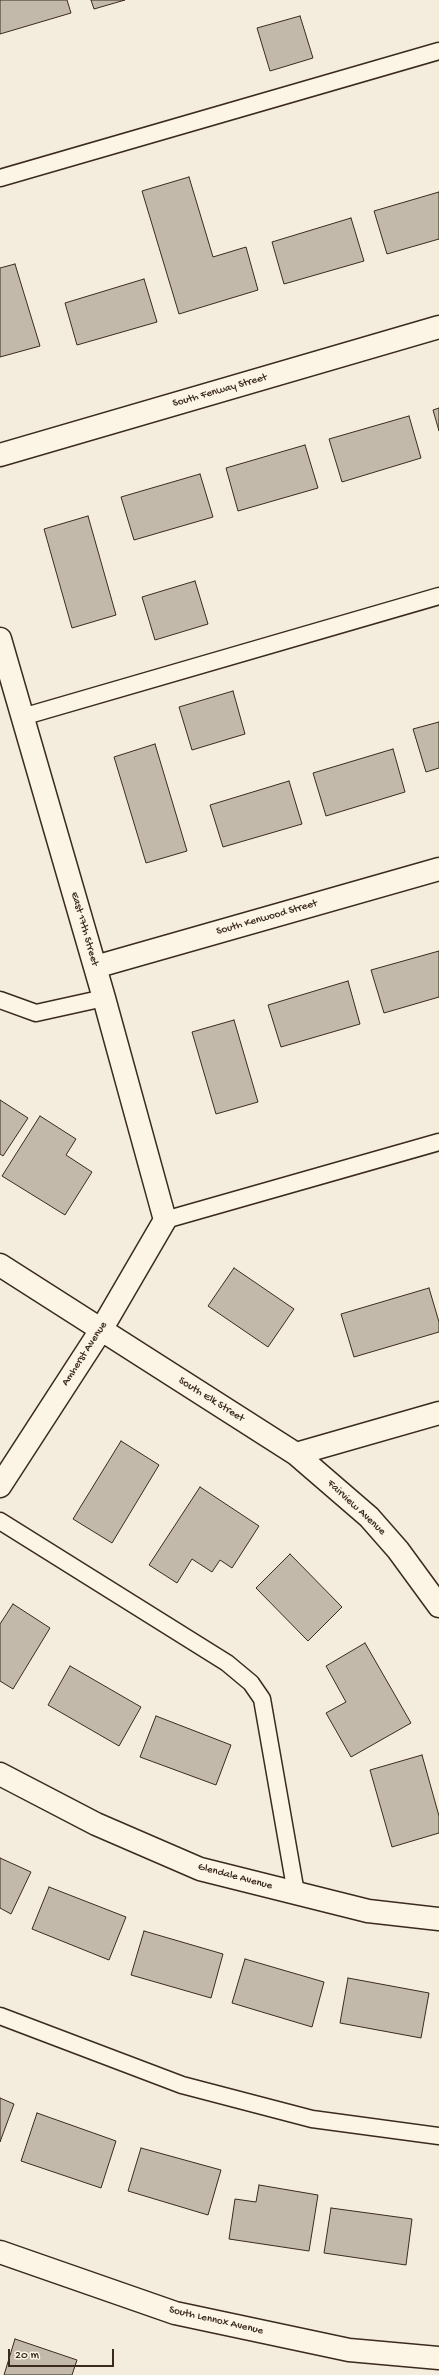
<!DOCTYPE html>
<html>
<head>
<meta charset="utf-8">
<style>
	body { margin:0 }
	#map { position:relative; width:439px; height:2375px; overflow:hidden; background:#f4eddd; font-family:"Gochi Hand",sans-serif }
	canvas { display:block }
	.scale { position:absolute; left:8px; top:2349px; width:106px; height:18px; box-sizing:border-box; border:2px solid #3b2a1e; border-top:0; padding-left:5px; font-size:12px; line-height:14px; white-space:nowrap; color:#3b2a1e; -webkit-text-stroke:3px #fcf5e5; paint-order:stroke }
</style>
</head>
<body>
<div id="map">
<canvas width="439" height="2375"></canvas>
<div class="scale">20 m</div>
</div>
<script>
const ctx = document.querySelector('canvas').getContext('2d');
ctx.lineJoin = 'round';
function paint(path, color) {
  ctx.fillStyle = color;
  ctx.fill(path, 'evenodd');
}
function shape(rows) {
  const path = new Path2D();
  for (const r of rows) {
    path.moveTo(r[0], r[1]);
    for (let i = 2; i < r.length; i += 2) path.lineTo(r[i], r[i + 1]);
  }
  return path;
}
function stroke(path, color, width, dash) {
  ctx.strokeStyle = color;
  ctx.lineWidth = width;
  ctx.lineCap = dash ? 'butt' : 'round';
  ctx.setLineDash(dash || []);
  ctx.stroke(path);
}
function write(font, color, halo, rows, align = 'center') {
  ctx.font = font + ' "Gochi Hand",sans-serif';
  ctx.lineWidth = 3.5;
  ctx.setLineDash([]);
  ctx.textBaseline = 'middle';
  ctx.strokeStyle = halo;
  ctx.fillStyle = color;
  for (const [text, x, y, turn = 0] of rows) {
    ctx.save();
    ctx.translate(x, y);
    ctx.rotate((+turn || 0) * Math.PI / 180);
    ctx.textAlign = isNaN(turn) ? turn : align;
    if (halo) ctx.strokeText(text, 0, 0);
    ctx.fillText(text, 0, 0);
    ctx.restore();
  }
}
const building = shape([
	[0,0,67,0,71,13,0,34,0,0],
	[91,0,125,0,94,9,91,0],
	[300,16,313,58,270,71,257,28,300,16],
	[189,177,213,257,246,247,258,290,179,314,142,191,189,177],
	[439,192,439,239,387,254,374,211,439,192],
	[351,218,364,261,284,284,272,242,351,218],
	[15,264,40,346,0,357,0,268,15,264],
	[144,279,157,322,77,345,65,303,144,279],
	[439,408,439,431,433,410,439,408],
	[409,416,421,458,342,482,329,439,409,416],
	[305,445,318,488,238,511,226,468,305,445],
	[200,474,213,517,134,540,121,497,200,474],
	[88,516,116,615,72,628,44,529,88,516],
	[195,581,208,624,155,640,142,597,195,581],
	[233,691,245,734,192,750,179,707,233,691],
	[439,722,439,768,426,772,413,729,439,722],
	[155,744,187,851,146,863,114,757,155,744],
	[393,749,405,792,326,816,313,773,393,749],
	[289,781,302,824,223,847,210,805,289,781],
	[439,951,439,997,384,1013,371,970,439,951],
	[348,981,360,1024,281,1047,268,1005,348,981],
	[234,1020,258,1102,216,1114,192,1032,234,1020],
	[0,1100,28,1118,3,1156,0,1154,0,1100],
	[40,1116,76,1139,66,1155,92,1172,65,1215,2,1176,40,1116],
	[234,1268,294,1309,268,1347,208,1306,234,1268],
	[429,1288,439,1322,439,1332,354,1357,341,1314,429,1288],
	[121,1441,159,1465,112,1543,73,1519,121,1441],
	[200,1487,259,1526,232,1568,220,1560,212,1572,192,1559,177,1583,149,1565,200,1487],
	[290,1554,342,1607,308,1641,256,1588,290,1554],
	[13,1604,50,1628,13,1689,0,1681,0,1624,13,1604],
	[365,1643,411,1723,351,1757,326,1713,346,1702,326,1666,365,1643],
	[70,1666,141,1707,119,1746,48,1705,70,1666],
	[156,1716,231,1745,216,1785,140,1757,156,1716],
	[422,1755,439,1816,439,1833,392,1847,370,1770,422,1755],
	[0,1858,31,1872,11,1914,0,1908,0,1858],
	[49,1887,126,1917,109,1960,32,1929,49,1887],
	[144,1931,223,1954,211,1998,131,1975,144,1931],
	[245,1959,324,1982,312,2027,232,2003,245,1959],
	[348,1978,429,1993,421,2038,340,2023,348,1978],
	[0,2098,14,2104,0,2142,0,2098],
	[37,2113,116,2141,101,2188,21,2161,37,2113],
	[141,2148,221,2170,208,2215,128,2191,141,2148],
	[259,2185,318,2195,309,2251,229,2239,235,2199,256,2202,259,2185],
	[331,2208,412,2219,406,2265,324,2253,331,2208],
	[15,2339,77,2360,72,2375,4,2375,15,2339]
]);
const lane = shape([
	[0,178,439,51],
	[22,717,439,596],
	[0,1000,36,1013,104,998],
	[165,1220,439,1142],
	[0,1521,227,1663,251,1683,262,1699,296,1893],
	[0,2016,182,2085,312,2119,439,2136]
]);
const street = shape([
	[0,455,439,327],
	[0,639,104,998,165,1220,101,1330,0,1486],
	[95,967,439,869],
	[0,1265,296,1454,369,1517,398,1550,439,1606],
	[296,1454,439,1413],
	[0,1774,96,1824,200,1869,368,1911,439,1919],
	[0,2252,175,2313,349,2350,439,2358]
]);
const streetNames = [
	["South Fenway Street",220,391,-16],
	["South Kenwood Street",267,918,-16],
	["East 17th Street",84,929,74],
	["Amherst Avenue",85,1354,-57],
	["South Elk Street",211,1400,32],
	["Fairview Avenue",356,1508,43],
	["Glendale Avenue",235,1877,15],
	["South Lennox Avenue",216,2321,13]
];
paint(building, '#c3b9aa');
stroke(building, '#3b2a1e', 1);
stroke(lane, '#3b2a1e', 19);
stroke(street, '#3b2a1e', 25);
stroke(lane, '#fcf5e5', 16);
stroke(street, '#fcf5e5', 22);
write('11px', '#3b2a1e', '#fcf5e5', streetNames);
</script>
</body>
</html>
